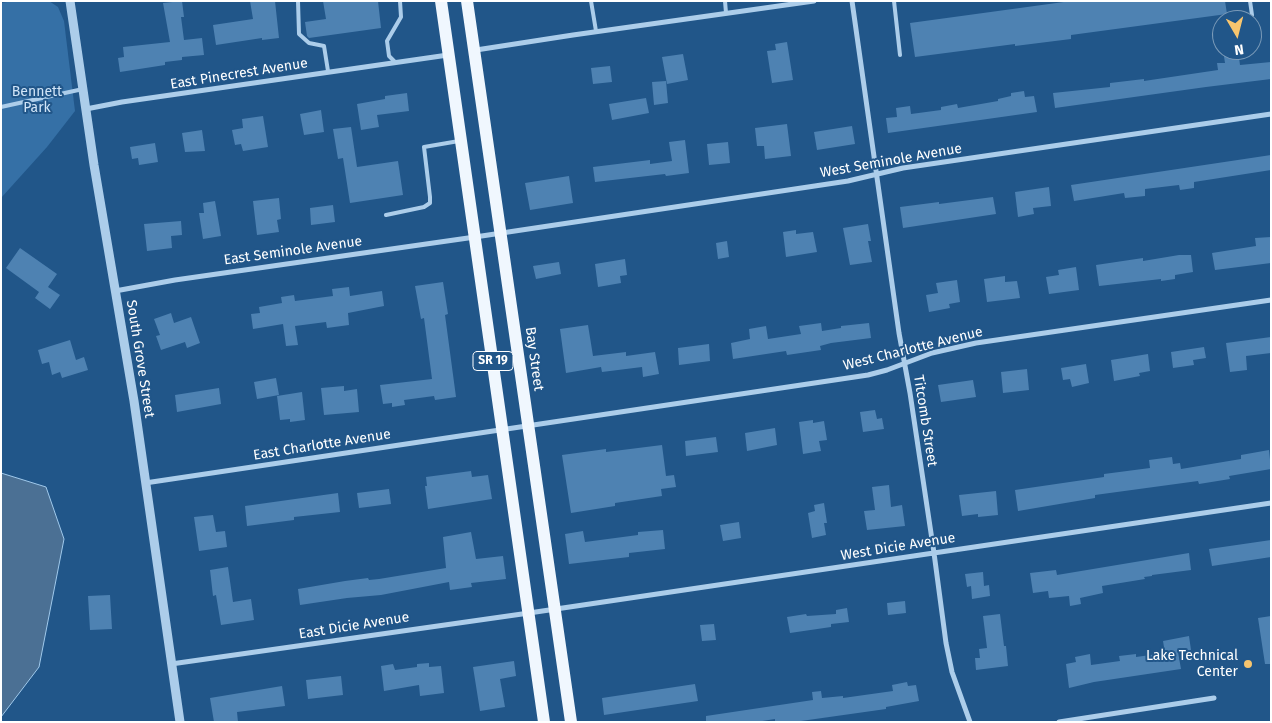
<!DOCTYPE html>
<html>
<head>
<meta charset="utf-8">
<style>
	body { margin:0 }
	#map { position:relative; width:1272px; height:723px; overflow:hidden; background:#215689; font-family:"Fira Sans",sans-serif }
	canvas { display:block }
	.frame { position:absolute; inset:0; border:2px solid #fff; pointer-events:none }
	.north { position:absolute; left:1212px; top:10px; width:50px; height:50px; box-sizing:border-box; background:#215689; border:1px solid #7a9ab8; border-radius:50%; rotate:172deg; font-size:14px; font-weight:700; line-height:20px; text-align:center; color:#fff }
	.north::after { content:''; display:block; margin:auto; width:18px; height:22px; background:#f7c56e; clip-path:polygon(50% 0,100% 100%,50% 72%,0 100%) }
</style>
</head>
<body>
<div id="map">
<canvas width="1272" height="723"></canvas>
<div class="frame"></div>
<div class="north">N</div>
</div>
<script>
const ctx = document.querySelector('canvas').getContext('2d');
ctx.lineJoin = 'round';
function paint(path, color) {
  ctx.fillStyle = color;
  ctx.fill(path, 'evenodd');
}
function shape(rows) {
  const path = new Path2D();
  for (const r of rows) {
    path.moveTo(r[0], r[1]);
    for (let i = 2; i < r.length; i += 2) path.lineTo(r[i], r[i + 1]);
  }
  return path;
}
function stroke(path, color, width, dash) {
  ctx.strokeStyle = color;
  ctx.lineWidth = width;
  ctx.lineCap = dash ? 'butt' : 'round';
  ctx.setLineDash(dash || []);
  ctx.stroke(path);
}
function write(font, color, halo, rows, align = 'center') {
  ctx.font = font + ' "Fira Sans",sans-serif';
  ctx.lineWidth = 4;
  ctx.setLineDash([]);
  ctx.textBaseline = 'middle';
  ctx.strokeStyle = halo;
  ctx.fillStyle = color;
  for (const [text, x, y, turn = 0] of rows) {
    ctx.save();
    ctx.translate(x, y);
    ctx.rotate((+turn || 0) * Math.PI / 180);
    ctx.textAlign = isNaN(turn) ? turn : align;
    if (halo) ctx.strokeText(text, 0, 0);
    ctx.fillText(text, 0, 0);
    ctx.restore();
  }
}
const green = shape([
	[13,1,49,1,58,7,64,21,75,111,47,147,1,198,1,3]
]);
const water = shape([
	[1,473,46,487,64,539,39,667,1,717,1,473]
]);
const building = shape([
	[182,1,184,17,181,17,184,40,202,38,204,55,182,57,182,60,165,62,165,65,120,72,118,58,124,57,123,47,170,42,163,3],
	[250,1,275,1,279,38,262,40,262,38,216,45,213,25,253,19],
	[323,1,378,1,381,28,309,38,307,36,305,22,326,19],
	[1071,1,1225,1,1227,14,1071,35,1071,39,1015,46,1015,44,915,57,910,23],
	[787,42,793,80,772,83,767,51,776,50,775,44],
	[1223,50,1238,50,1240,65,1271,62,1271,79,1206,87,1055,108,1053,93,1110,87,1110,83,1144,79,1144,81,1218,70,1217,63,1225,63],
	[683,54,688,80,667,84,662,57],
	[610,66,612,82,593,84,591,68],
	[666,81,668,103,654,105,652,82],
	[1024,91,1025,97,1034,96,1037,112,888,133,886,118,897,117,896,108,910,106,911,114,941,110,941,107,957,104,958,108,998,101,998,99,1011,96,1011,93],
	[407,93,409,111,377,115,379,127,361,130,357,104,385,99,385,96],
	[646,98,649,113,612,120,609,104],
	[321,110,324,132,304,135,300,114],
	[263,116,268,147,243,151,241,144,235,145,232,130,243,128,242,119],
	[787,124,791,156,765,159,764,146,757,146,755,128],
	[852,126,855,144,817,150,814,132],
	[351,127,357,167,398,161,403,195,350,203,343,158,338,159,333,129],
	[202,130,205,151,185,152,182,133],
	[685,140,689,173,666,176,665,174,595,182,593,167,650,160,650,164,672,161,669,142],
	[728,142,730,163,709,165,707,144],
	[155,143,158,162,139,165,138,158,132,159,130,147],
	[1271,155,1271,170,1194,182,1194,188,1180,190,1179,185,1145,189,1145,196,1125,198,1124,193,1074,201,1071,185],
	[569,176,573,203,530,210,525,183],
	[1049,187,1051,206,1033,208,1034,214,1018,217,1015,192],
	[993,197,996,214,903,228,900,207,939,202,939,204],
	[279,198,281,219,277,220,279,232,257,235,253,201],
	[215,201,221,236,203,239,199,213,204,213,203,203],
	[333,205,335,222,311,225,310,208],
	[181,221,182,235,171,236,172,248,147,251,144,224],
	[868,224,871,241,868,241,872,262,850,265,843,228],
	[796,230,796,234,813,232,817,252,786,257,783,232],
	[1271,237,1271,263,1215,270,1212,253,1256,246,1255,238],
	[727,241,729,257,718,259,716,243],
	[20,248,57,274,48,287,60,295,50,309,35,298,39,292,6,268],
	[1179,255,1191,255,1193,272,1175,275,1175,279,1161,281,1161,279,1099,286,1096,265,1143,258,1143,261],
	[625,259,627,275,620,276,621,283,598,287,595,264],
	[559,262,561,274,536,279,533,266],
	[1076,267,1079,290,1049,294,1046,277,1059,275,1058,270],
	[1005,276,1005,282,1017,281,1020,298,987,302,984,279],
	[957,280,960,302,949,304,950,308,929,312,926,295,938,293,936,283],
	[443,282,448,314,445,315,456,397,435,400,434,396,404,400,405,405,392,407,392,403,383,404,380,385,432,379,424,318,421,319,415,286],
	[349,287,350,296,382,291,384,306,348,313,349,325,327,328,326,322,295,326,298,345,286,346,283,324,253,329,251,314,260,313,259,307,282,303,281,297,294,295,295,301,333,296,332,289],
	[171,313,174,323,191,317,200,343,187,348,185,342,161,350,156,336,160,335,154,319],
	[821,323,822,331,841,328,841,326,869,323,871,338,831,343,820,346,821,350,787,355,786,351,733,359,731,343,750,339,749,329,766,326,768,339,801,334,799,326],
	[588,325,593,356,626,352,626,356,655,352,659,374,643,377,642,367,602,372,601,367,566,373,560,329],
	[1271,337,1271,353,1246,356,1247,370,1230,372,1226,343],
	[70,340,76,360,84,357,88,370,62,378,60,372,52,375,49,362,42,364,38,350],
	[709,344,710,361,679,365,678,348],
	[1204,347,1206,358,1193,360,1194,365,1173,368,1171,352],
	[1148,354,1150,371,1139,373,1140,376,1114,381,1111,360],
	[1086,364,1089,383,1072,387,1070,379,1063,380,1061,368],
	[1027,369,1029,390,1003,393,1001,372],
	[276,378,279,395,257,399,254,382],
	[973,380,976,397,941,402,938,385],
	[344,386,344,391,357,389,359,412,324,415,321,388],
	[219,388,221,404,177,412,175,395],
	[302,392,305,420,290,422,290,419,280,420,277,396],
	[875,410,877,419,882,418,884,429,863,432,860,412],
	[813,420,813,423,824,421,827,440,819,441,821,451,803,454,799,422],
	[775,428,777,445,747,451,745,433],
	[716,437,718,452,686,456,685,441],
	[662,445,666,476,674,475,676,487,661,489,662,496,615,503,615,506,571,513,562,455,606,449,606,452],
	[1269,450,1271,469,1229,476,1230,479,1199,484,1198,481,1095,495,1095,498,1018,511,1015,490,1104,477,1104,474,1150,468,1149,460,1172,457,1173,464,1180,463,1181,469,1241,459,1241,455],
	[471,471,472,477,488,475,492,499,428,509,425,486,427,486,426,477],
	[889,485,891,507,902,505,905,526,867,530,864,511,875,510,872,487],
	[389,489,391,504,359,508,357,493],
	[996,491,998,515,978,517,978,514,962,516,959,495],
	[338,493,340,512,294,517,294,520,247,526,245,506],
	[824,503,827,523,824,523,826,535,812,538,808,513,815,511,814,505],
	[213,515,216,532,225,531,227,547,199,551,194,517],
	[739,522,741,538,723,541,720,525],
	[663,530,665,549,629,553,629,557,569,564,565,534,583,531,585,542,638,535,638,532],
	[471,532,476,559,503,556,506,579,471,583,472,587,450,590,449,582,381,595,347,598,300,605,298,589,345,581,368,578,369,580,379,579,446,568,443,537],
	[1271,540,1271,557,1212,566,1209,549],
	[1189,553,1191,570,1152,575,1152,576,1144,577,1145,579,1102,586,1103,593,1080,598,1081,604,1070,606,1069,596,1049,598,1048,591,1033,593,1030,573,1056,570,1057,575],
	[228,567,233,602,251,599,254,620,221,625,216,595,213,596,210,570],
	[983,572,984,586,989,585,990,596,972,599,971,586,967,587,965,574],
	[110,595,112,629,90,630,88,596],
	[905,601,906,613,888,615,887,603],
	[847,608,849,622,831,624,831,627,790,633,787,617,806,614,807,616,836,614,836,610],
	[1000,614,1004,646,1006,646,1008,666,976,670,975,658,980,658,979,649,987,648,983,616],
	[1271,616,1271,664,1265,664,1258,618],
	[714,624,716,640,702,641,700,625],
	[1189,636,1191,650,1178,652,1181,669,1094,682,1069,688,1066,664,1076,662,1075,657,1090,654,1091,665,1120,661,1119,656,1136,654,1136,657,1165,653,1163,641],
	[514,661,516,676,500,679,505,707,480,711,473,667],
	[429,663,429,667,441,666,444,693,420,696,419,685,384,691,381,666,393,664,395,670,417,667,417,664],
	[341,676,343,695,308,699,306,680],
	[907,682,908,686,916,685,919,701,886,707,886,709,794,722,775,722,775,719,756,722,706,722,706,716,813,700,812,692,821,691,822,698,843,696,843,698,893,691,892,685],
	[695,684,698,701,604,715,602,698],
	[282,686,285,706,237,712,238,722,214,722,210,698]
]);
const service = shape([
	[298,1,299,34,309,43,324,46,328,71],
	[591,1,596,31],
	[725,1,726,13],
	[894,1,900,55],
	[1250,1,1252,15],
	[395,62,389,56,387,41,401,17,400,1],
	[1,107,83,89],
	[386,215,424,207,430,203,430,197,424,147,459,141]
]);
const minor = shape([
	[852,1,899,333,910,393,934,553,946,643,952,672,970,722],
	[476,50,573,35,814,1],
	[86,109,122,102,448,55],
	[115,291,175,280,475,237,848,181,903,168,1271,114],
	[145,483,868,375,887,370,932,353,976,343,1271,300],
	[171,664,529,613,1271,503],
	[1059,722,1214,698]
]);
const tertiary = shape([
	[70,1,94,165,134,401,180,722]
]);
const primary = shape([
	[441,1,544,722],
	[467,1,571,722]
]);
const markers = [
	[1248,664,5,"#f7c56e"]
];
const shields = [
	[493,361,40]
];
const shieldNames = [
	["SR 19",493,361]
];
const streetNames = [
	["East Pinecrest Avenue",239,74,-9],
	["West Seminole Avenue",891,161,-10],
	["East Seminole Avenue",293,251,-8],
	["West Charlotte Avenue",913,349,-14],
	["South Grove Street",140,359,81],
	["Bay Street",534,359,82],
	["Titcomb Street",925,421,81],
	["East Charlotte Avenue",322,445,-9],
	["West Dicie Avenue",898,547,-9],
	["East Dicie Avenue",354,626,-9]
];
const parkNames = [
	["Bennett",37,92],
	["Park",37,108]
];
const poiNames = [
	["Lake Technical",1238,656],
	["Center",1238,672]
];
paint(green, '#3570a6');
paint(water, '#4b7094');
stroke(water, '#a0c9eb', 1);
paint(building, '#4e82b2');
stroke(service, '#accdea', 4);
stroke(minor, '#accdea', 5);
stroke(tertiary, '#accdea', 9);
stroke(primary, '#f0f7fe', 12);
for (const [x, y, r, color] of markers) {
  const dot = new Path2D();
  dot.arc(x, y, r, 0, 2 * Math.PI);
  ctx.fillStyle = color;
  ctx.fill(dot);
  stroke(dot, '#215689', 2);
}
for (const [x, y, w] of shields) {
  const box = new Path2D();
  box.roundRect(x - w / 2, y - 9.5, w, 19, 4);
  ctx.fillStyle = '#215689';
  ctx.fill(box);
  stroke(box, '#fff', 1);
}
write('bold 12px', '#fff', null, shieldNames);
write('14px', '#fff', '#215689', streetNames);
write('14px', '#d1e5f8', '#215689', parkNames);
write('14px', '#fff', '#215689', poiNames, 'right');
</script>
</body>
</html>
